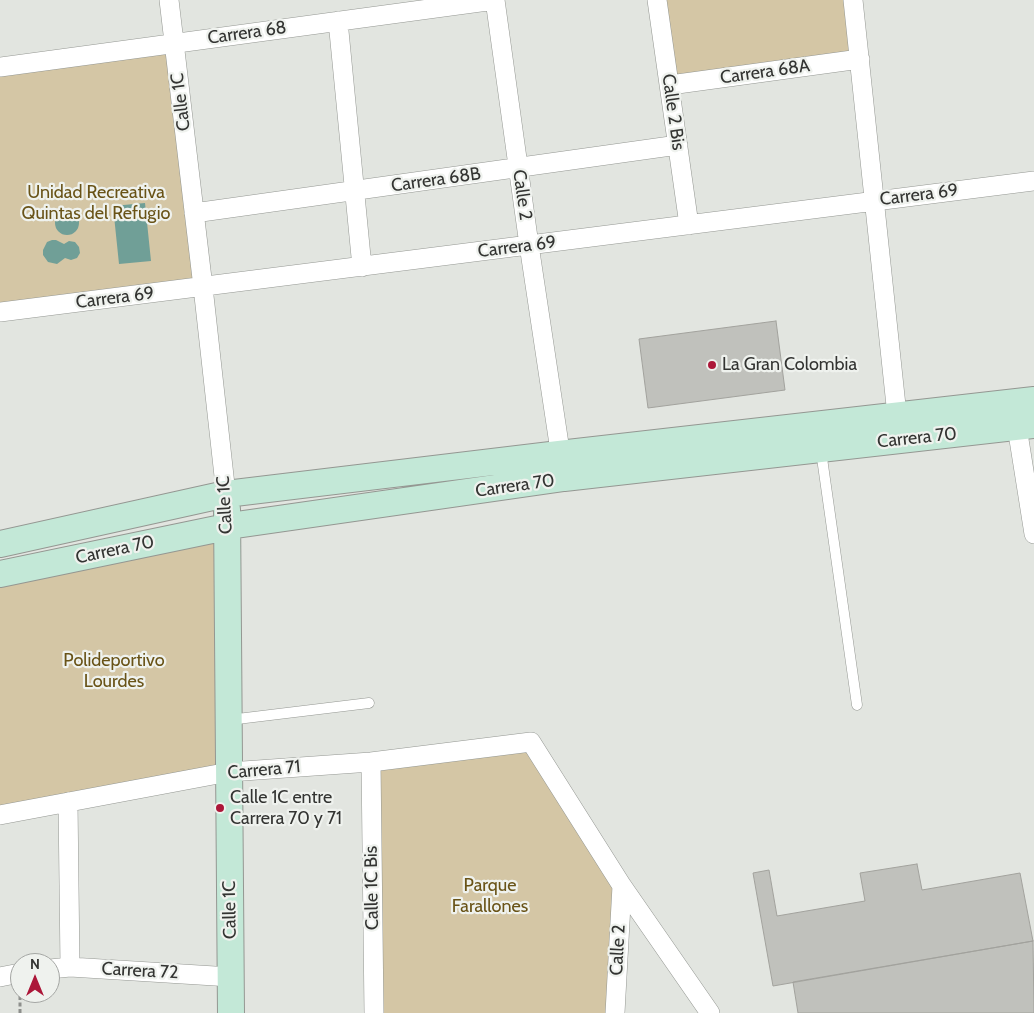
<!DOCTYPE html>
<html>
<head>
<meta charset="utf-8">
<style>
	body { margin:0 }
	#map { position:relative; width:1034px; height:1013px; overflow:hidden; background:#e2e5e0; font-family:Cabin,sans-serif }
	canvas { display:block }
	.north { position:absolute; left:10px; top:953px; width:50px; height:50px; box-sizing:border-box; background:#eff2ee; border:1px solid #a4a6a3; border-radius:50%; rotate:0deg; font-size:14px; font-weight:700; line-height:20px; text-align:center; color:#333432 }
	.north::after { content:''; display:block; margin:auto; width:18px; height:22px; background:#ac1739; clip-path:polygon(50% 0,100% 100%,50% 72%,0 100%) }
</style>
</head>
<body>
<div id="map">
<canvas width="1034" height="1013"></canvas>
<div class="north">N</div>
</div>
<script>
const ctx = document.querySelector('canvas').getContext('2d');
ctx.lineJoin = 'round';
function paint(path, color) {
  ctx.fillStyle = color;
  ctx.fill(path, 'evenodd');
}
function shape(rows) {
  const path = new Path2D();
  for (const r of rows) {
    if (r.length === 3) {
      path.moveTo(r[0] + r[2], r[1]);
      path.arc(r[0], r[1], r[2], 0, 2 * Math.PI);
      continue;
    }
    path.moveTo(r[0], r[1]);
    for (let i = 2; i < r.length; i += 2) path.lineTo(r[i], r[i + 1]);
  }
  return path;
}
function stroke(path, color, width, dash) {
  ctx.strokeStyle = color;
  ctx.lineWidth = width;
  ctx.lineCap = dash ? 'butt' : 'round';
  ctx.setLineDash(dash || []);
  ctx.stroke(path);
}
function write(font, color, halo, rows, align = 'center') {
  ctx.font = font + ' Cabin,sans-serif';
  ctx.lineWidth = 4.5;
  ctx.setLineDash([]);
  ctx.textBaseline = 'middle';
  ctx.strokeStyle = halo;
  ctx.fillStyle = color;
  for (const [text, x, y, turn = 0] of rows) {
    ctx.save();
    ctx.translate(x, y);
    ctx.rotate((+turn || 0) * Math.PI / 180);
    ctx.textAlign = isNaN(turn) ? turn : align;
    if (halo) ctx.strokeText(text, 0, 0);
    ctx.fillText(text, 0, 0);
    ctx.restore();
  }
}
const green = shape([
	[657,0,853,0,860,59,670,85],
	[174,42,203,287,0,312,0,67],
	[227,526,229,772,0,815,0,574],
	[531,742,622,886,615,1013,374,1013,371,762]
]);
const water = shape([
	[145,203,151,261,119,264,113,206],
	[67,223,12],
	[52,240,56,240,64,244,69,241,75,242,79,247,80,253,77,258,71,260,65,258,57,264,48,262,43,255,43,250,47,242]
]);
const building = shape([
	[776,321,785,390,648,408,639,339,776,321],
	[917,864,922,890,1020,873,1033,941,773,986,753,873,769,870,777,916,865,901,860,873,917,864],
	[1033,941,1034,1013,798,1013,793,982,1033,941]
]);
const path = shape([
	[20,1013,20,993]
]);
const lane = shape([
	[821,451,857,705],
	[229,720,369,703]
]);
const street = shape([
	[169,0,203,287,226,494],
	[657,0,689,225],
	[853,0,897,415],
	[338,21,362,267],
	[0,67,495,0,529,245,562,464],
	[670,85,860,59],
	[194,213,678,145],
	[0,312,1034,181],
	[1017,427,1034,534],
	[371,762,374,1013],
	[68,802,70,967],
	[0,815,229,772,371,762,531,742,622,886,710,1013],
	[50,969,70,967,231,977],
	[0,977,20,973],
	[615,1013,622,886]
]);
const secondary = shape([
	[227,509,231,1013],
	[0,544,226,494,559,454,1034,400],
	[0,574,236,525,564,478,1034,425]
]);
const markers = [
	[712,365,5,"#ac1739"],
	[220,808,5,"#ac1739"]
];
const streetNames = [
	["Carrera 68",247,33,-8],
	["Carrera 68A",765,72,-8],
	["Calle 1C",181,102,-97],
	["Calle 2 Bis",673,112,82],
	["Carrera 68B",436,180,-8],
	["Calle 2",522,195,82],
	["Carrera 69",919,195,-7],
	["Carrera 69",517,247,-7],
	["Carrera 69",115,298,-7],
	["Carrera 70",917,438,-6],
	["Carrera 70",515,486,-8],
	["Calle 1C",225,505,-93],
	["Carrera 70",115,550,-12],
	["Carrera 71",264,770,-5],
	["Calle 1C Bis",372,888,-91],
	["Calle 1C",230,910,-91],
	["Calle 2",618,950,-87],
	["Carrera 72",140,971,3]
];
const parkNames = [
	["Unidad Recreativa",96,193],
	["Quintas del Refugio",96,214],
	["Polideportivo",114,661],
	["Lourdes",114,682],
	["Parque",490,886],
	["Farallones",490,907]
];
const poiNames = [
	["La Gran Colombia",722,365],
	["Calle 1C entre",230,798],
	["Carrera 70 y 71",230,819]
];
paint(green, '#d4c6a5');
paint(water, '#709f97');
paint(building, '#c0c1bc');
stroke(building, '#a2a29d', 1);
stroke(lane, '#949792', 11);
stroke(street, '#949792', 20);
stroke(secondary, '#949792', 28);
stroke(path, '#8d8f8c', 3, [4, 2.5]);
stroke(lane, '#fff', 10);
stroke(street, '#fff', 19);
stroke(secondary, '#c3e8d7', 26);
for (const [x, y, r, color] of markers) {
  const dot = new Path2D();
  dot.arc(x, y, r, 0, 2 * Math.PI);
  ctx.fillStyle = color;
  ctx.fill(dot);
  stroke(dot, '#eff2ee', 2);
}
write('18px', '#333432', '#eff2ee', streetNames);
write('18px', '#695317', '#eff2ee', parkNames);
write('18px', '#333432', '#eff2ee', poiNames, 'left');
</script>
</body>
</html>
